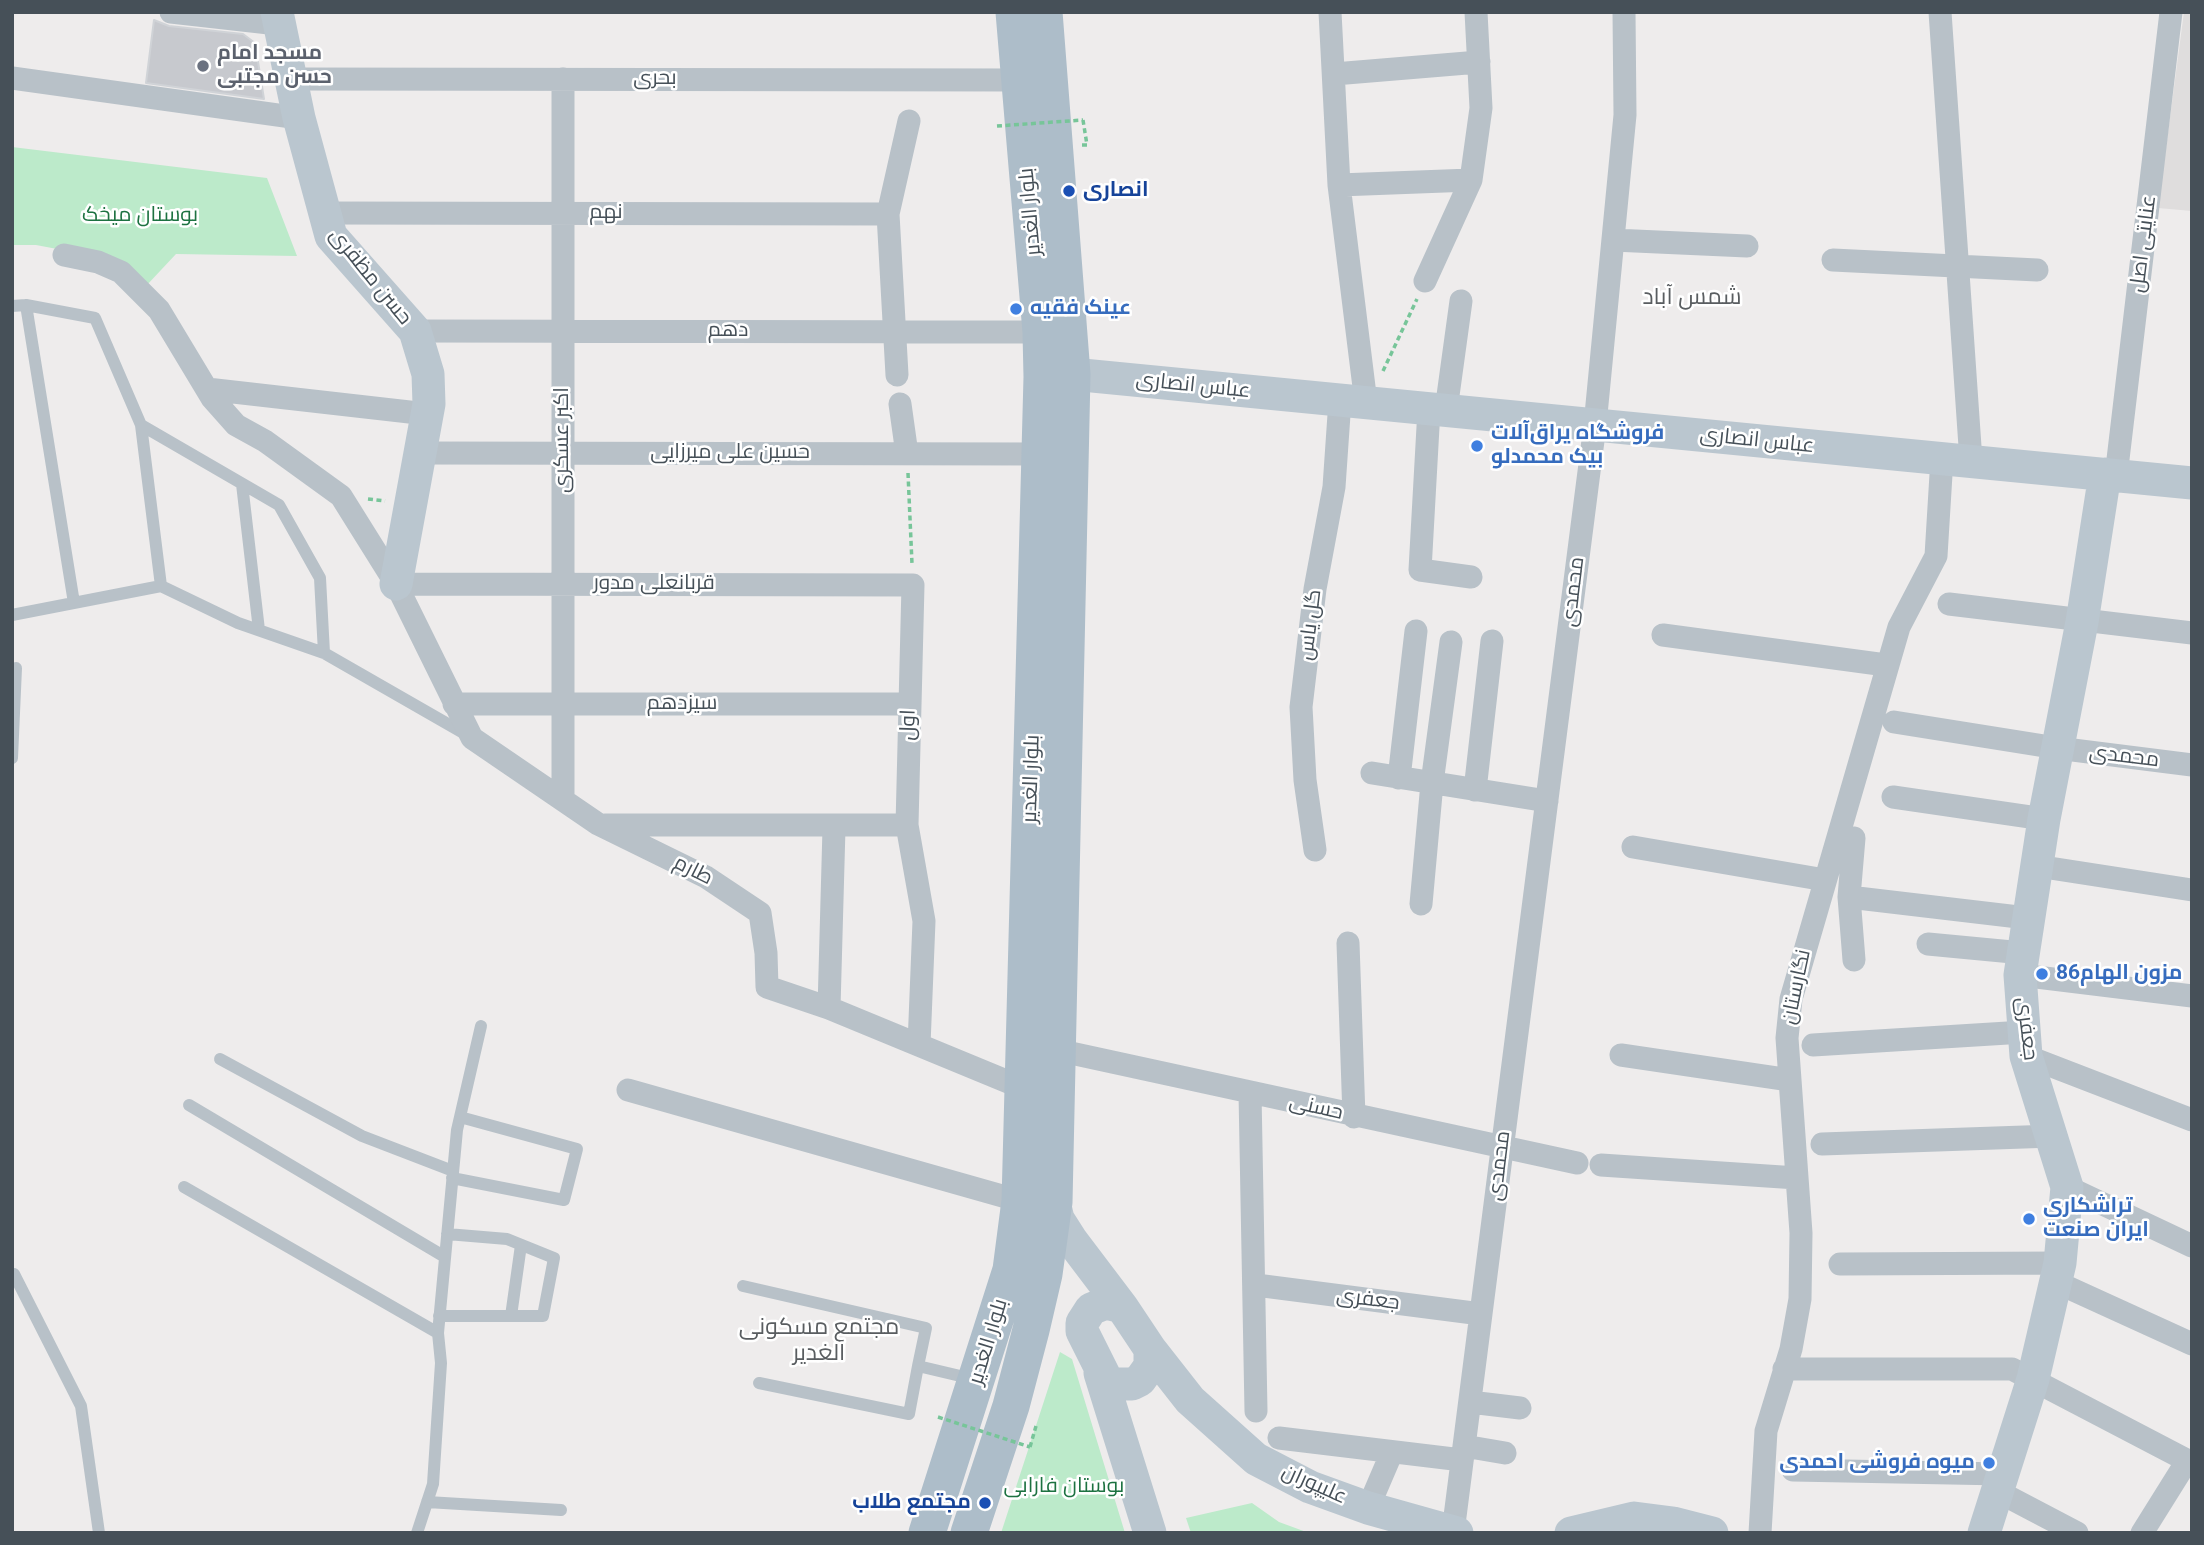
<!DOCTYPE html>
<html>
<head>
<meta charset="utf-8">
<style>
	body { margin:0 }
	#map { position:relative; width:2204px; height:1545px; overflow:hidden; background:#eeecec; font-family:Roboto,sans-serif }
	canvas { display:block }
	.frame { position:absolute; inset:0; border:14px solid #465058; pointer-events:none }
</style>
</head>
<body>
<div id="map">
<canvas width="2204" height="1545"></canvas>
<div class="frame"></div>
</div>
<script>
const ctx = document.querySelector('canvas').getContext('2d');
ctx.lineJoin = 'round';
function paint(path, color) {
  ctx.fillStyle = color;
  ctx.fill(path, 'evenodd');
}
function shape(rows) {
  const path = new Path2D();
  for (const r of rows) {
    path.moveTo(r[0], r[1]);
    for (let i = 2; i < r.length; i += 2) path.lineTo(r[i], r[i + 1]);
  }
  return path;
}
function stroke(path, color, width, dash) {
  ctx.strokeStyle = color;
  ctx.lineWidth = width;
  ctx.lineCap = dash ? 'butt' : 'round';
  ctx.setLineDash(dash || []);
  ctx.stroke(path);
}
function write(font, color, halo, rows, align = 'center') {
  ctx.font = font + ' Roboto,Cairo,sans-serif';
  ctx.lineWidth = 5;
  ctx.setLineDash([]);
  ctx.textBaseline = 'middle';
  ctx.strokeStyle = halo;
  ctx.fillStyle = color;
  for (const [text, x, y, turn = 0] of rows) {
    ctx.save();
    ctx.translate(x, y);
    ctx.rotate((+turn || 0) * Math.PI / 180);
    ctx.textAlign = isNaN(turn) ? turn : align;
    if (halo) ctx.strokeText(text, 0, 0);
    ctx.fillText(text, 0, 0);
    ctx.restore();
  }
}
const education = shape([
	[2184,12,2192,12,2192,211,2158,208]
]);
const green = shape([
	[12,147,267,178,297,256,176,254,146,286,110,259,36,245,12,245],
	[1060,1352,1072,1359,1125,1533,1001,1533],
	[1252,1503,1279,1522,1309,1533,1191,1533,1186,1518]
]);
const building = shape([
	[154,20,169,26,243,34,255,43,264,99,146,83,154,20]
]);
const path = shape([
	[1082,145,1087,145,1083,120],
	[1383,371,1417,299],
	[908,473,912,564],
	[368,499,385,501],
	[1030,1447,1036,1426]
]);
const lane = shape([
	[26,305,74,603],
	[12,306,26,305,95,318,141,425,161,586],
	[141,425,279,505,320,578,324,653],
	[242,484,259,630],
	[12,615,161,586,238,623,324,653,467,735],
	[12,758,16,668],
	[220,1059,362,1136,453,1171],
	[189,1105,445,1257],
	[452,1178,564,1200,577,1149,460,1117],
	[184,1187,438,1333],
	[14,1274,81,1406,99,1533],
	[743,1286,926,1328,918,1366],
	[439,1316,543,1316,554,1258,507,1239,447,1234],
	[511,1316,521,1245],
	[759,1383,909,1414,918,1366,973,1379],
	[427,1502,561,1510],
	[417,1533,433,1484,441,1363,438,1333,457,1130,481,1026]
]);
const street = shape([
	[171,12,278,24],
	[1330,12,1339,185,1366,403],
	[1940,12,1971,461],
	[1334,74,1479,62],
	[12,78,299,118],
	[291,79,1019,80],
	[563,79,563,800],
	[1339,185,1471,180],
	[323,213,888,214],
	[1613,240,1747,246],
	[64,255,98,262,121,272,159,310,212,398,236,425,265,441,341,496,396,584,472,738,598,824,706,877,760,913,766,953,767,987,829,1008,1023,1088],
	[1833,260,2037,270],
	[1425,281,1471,180,1481,108,1476,12],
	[415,331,1041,332],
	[897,375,888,214,909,121],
	[207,389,427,414],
	[900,404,907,454],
	[1429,409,1420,570,1471,577],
	[1446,410,1461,301],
	[420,453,1040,454],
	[2116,476,2171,12],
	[396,584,913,585,907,825,924,921,919,1045],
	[1949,604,2192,633],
	[1663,635,1886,665],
	[454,704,910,704],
	[1894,722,2057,748,2192,765],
	[1372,773,1547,801],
	[1399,778,1416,631],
	[1475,790,1492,641],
	[1893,797,2044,819],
	[605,825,907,825],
	[1633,847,1825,880],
	[1315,850,1305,780,1301,707,1315,589,1334,487,1340,400],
	[2037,866,2192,890],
	[1849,897,2027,918],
	[1421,904,1432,783,1451,642],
	[1348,943,1354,1117],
	[1928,944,2023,953],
	[1854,960,1849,897,1854,838],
	[2020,975,2192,996],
	[829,1008,834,828],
	[1813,1045,2024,1032],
	[1057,1050,1577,1163],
	[1621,1055,1790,1080],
	[2026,1056,2192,1120],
	[628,1090,1020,1201],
	[1250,1093,1256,1411],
	[1822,1144,2053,1136],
	[1601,1165,1797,1178],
	[2067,1187,2192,1246],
	[1840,1264,2060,1263],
	[2056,1282,2192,1344],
	[1256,1285,1481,1314],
	[1784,1369,2012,1369,2192,1463],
	[1470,1402,1520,1408],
	[1279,1438,1462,1460],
	[1464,1446,1505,1453],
	[1793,1470,2003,1474],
	[1997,1491,2077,1533],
	[1368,1508,1392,1452],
	[1453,1532,1595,425,1625,115,1624,12],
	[1760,1533,1766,1431,1791,1349,1800,1299,1801,1233,1787,1038,1791,999,1899,627,1936,556,1942,458],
	[2142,1533,2187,1461]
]);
const secondary = shape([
	[277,12,299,118,331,236,415,331,428,374,429,404,396,584],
	[1072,374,2192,483],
	[1054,1202,1058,1219,1072,1241,1122,1307],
	[1106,1303,1122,1307,1150,1349,1150,1366,1140,1380,1132,1384,1114,1384,1106,1379,1082,1331,1082,1323,1091,1309,1106,1303],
	[1150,1349,1190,1400,1256,1459,1310,1487,1368,1508,1457,1533],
	[1100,1373,1150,1533],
	[1571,1533,1634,1518,1673,1523,1712,1533],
	[1984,1533,2033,1379,2060,1263,2067,1187,2026,1056,2020,975,2044,819,2082,622,2105,474]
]);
const primary = shape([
	[927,1533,1011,1270,1020,1201,1042,377,1041,332,1014,12],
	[969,1533,1011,1406,1031,1330,1044,1274,1054,1202,1072,374,1044,12]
]);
const pathBridge = shape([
	[997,126,1083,120],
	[938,1417,1030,1447]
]);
const markers = [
	[203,66,7,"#6b7280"],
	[1069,191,7,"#1a4fb4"],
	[1016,309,7,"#3f7fe0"],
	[1477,446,7,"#3f7fe0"],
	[2042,974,7,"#3f7fe0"],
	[2029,1219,7,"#3f7fe0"],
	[1989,1463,7,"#3f7fe0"],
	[985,1503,7,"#1a4fb4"]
];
const worshipNames = [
	["مسجد امام",217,54],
	["حسن مجتبی",217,78]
];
const streetNames = [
	["بحری",655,79],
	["بلوار الغدیر",1031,212,-95],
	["نهم",606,213],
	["عنایتی اصل",2144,244,-83],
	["حسن مظفری",370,277,51],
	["دهم",728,331],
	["عباس انصاری",1193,386,6],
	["اکبر عسکری",563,440,-90],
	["عباس انصاری",1757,441,6],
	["حسین علی میرزایی",730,453],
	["قربانعلی مدور",654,584],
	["محمدی",1574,592,-83],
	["گل یاس",1311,625,-83],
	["سیزدهم",682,704],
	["اول",909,725,-88],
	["محمدی",2124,757,7],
	["بلوار الغدیر",1032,779,-88],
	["طارم",693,871,27],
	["نگارستان",1797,987,-78],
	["جعفری",2026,1029,83],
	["حسنی",1316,1108,13],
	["محمدی",1500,1166,-83],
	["جعفری",1368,1300,7],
	["بلوار الغدیر",989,1342,-73],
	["علیپوران",1314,1485,24]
];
const transitNames = [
	["انصاری",1083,191],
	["مجتمع طلاب",971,1503,"right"]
];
const parkNames = [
	["بوستان میخک",140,216],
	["بوستان فارابی",1064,1487]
];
const shopNames = [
	["عینک فقیه",1030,309],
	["فروشگاه یراق‌آلات",1491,434],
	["بیک محمدلو",1491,458],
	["مزون الهام86",2056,974],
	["تراشکاری",2043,1207],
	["ایران صنعت",2043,1231],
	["میوه فروشی احمدی",1975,1463,"right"]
];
const neighbourhoodNames = [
	["شمس آباد",1692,298],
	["مجتمع مسکونی",819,1328],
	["الغدیر",819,1354]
];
paint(education, '#dfdddd');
paint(green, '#bceaca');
paint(building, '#c7c9ce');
stroke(building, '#d0d3d7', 2);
stroke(path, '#77c599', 3.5, [5, 3.5]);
stroke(lane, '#b8c1c8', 12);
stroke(street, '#b8c1c8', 23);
stroke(secondary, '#bac6cf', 33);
stroke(primary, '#adbdc9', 37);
stroke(pathBridge, '#77c599', 3.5, [5, 3.5]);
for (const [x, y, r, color] of markers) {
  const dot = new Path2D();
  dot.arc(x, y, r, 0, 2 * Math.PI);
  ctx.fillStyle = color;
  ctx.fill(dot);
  stroke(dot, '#fff', 2.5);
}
write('bold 21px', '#5b616d', '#fff', worshipNames, 'left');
write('21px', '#465058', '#fff', streetNames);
write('bold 21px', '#164399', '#fff', transitNames, 'left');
write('21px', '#1d7241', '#fff', parkNames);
write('bold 21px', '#366cbe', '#fff', shopNames, 'left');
write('23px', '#595d60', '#fff', neighbourhoodNames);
</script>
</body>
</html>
